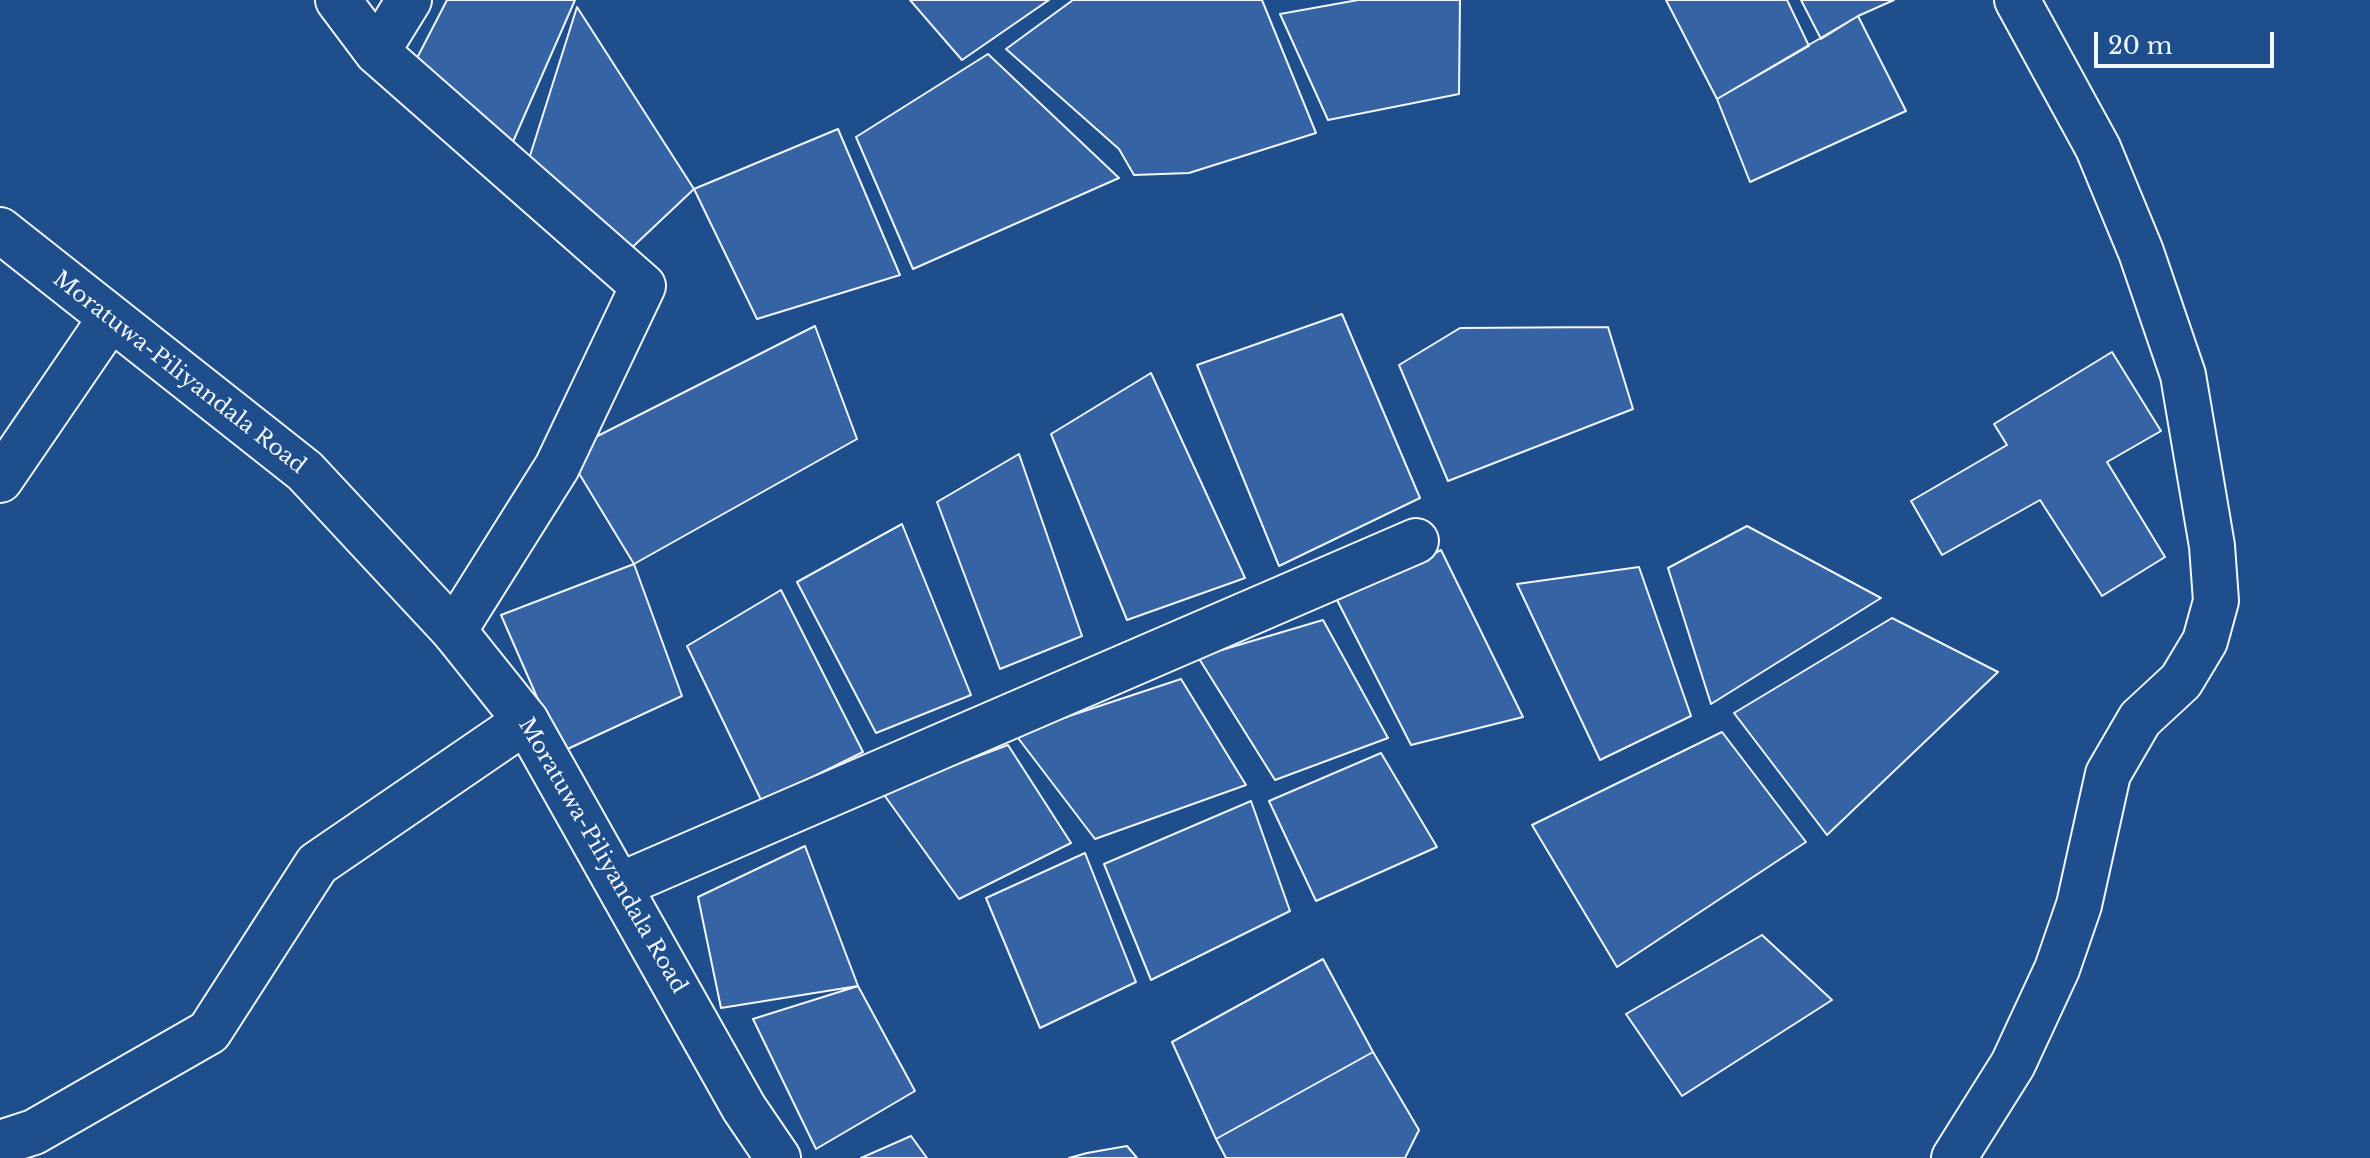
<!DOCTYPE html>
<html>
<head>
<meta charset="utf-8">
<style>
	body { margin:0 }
	#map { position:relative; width:2370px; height:1158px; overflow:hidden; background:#1f4e8c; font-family:"Libre Baskerville",serif }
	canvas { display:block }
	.scale { position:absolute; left:2094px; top:32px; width:180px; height:36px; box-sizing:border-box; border:4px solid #f2f6ff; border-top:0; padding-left:10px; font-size:24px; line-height:28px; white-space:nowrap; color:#f2f6ff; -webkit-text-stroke:6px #1f4e8c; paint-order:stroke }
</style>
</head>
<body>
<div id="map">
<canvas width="2370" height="1158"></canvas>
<div class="scale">20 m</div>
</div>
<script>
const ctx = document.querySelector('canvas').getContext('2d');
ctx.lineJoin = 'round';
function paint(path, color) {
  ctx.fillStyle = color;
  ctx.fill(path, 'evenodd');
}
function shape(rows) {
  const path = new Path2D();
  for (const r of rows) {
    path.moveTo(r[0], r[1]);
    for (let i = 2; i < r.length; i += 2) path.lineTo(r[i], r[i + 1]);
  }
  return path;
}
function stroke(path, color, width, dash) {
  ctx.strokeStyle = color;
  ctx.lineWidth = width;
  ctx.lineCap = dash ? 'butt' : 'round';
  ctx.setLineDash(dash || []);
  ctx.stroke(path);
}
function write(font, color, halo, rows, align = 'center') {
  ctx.font = font + ' "Libre Baskerville",serif';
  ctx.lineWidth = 6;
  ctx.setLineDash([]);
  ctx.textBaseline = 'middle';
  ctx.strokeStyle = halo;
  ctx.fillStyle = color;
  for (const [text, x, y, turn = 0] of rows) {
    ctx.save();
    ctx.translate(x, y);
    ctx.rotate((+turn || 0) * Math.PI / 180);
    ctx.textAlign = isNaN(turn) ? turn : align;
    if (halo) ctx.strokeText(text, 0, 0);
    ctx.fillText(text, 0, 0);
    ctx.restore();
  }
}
const building = shape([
	[447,0,575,0,505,160,417,58,447,0],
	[910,0,1049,0,962,60,910,0],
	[1073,0,1262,0,1316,133,1189,173,1134,175,1119,149,1006,49,1073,0],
	[1358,0,1460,0,1459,94,1328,120,1280,14,1358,0],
	[1666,0,1787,0,1809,46,1717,99,1666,0],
	[1801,0,1894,0,1858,16,1821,39,1801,0],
	[577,7,694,189,604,274,523,178,577,7],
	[1858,16,1906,111,1750,182,1717,99,1858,16],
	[988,54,1119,178,913,269,856,137,988,54],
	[838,129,900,275,757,319,694,189,838,129],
	[1342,314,1420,498,1279,566,1197,365,1342,314],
	[815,326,857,439,634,564,566,452,815,326],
	[1608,327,1633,409,1448,481,1399,365,1460,328,1608,327],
	[2112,352,2161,431,2107,462,2165,557,2102,596,2040,500,1942,555,1911,501,2007,445,1994,424,2112,352],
	[1151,373,1245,578,1127,620,1051,434,1151,373],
	[1019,454,1082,636,1000,669,937,502,1019,454],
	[902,524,971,695,876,733,797,582,902,524],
	[1747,526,1881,598,1711,704,1668,568,1747,526],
	[1441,550,1523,717,1411,745,1337,600,1441,550],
	[634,564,682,696,561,752,501,615,634,564],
	[1639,567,1691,716,1600,760,1517,584,1639,567],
	[781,590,863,752,762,802,687,646,781,590],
	[1892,618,1998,672,1827,835,1734,713,1892,618],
	[1323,620,1388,738,1275,780,1198,657,1323,620],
	[1181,679,1246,785,1095,839,1015,734,1181,679],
	[1722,732,1806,842,1617,967,1532,825,1722,732],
	[1008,745,1071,843,959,899,882,792,1008,745],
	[1381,753,1437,847,1316,901,1269,801,1381,753],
	[1251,801,1290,911,1151,980,1104,864,1251,801],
	[805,846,858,986,721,1008,698,897,805,846],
	[1085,853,1136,982,1040,1028,986,898,1085,853],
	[1762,935,1832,1000,1682,1096,1626,1014,1762,935],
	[1323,959,1373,1052,1216,1139,1172,1042,1323,959],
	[858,986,915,1091,816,1149,753,1019,858,986],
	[1373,1052,1419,1130,1405,1158,1226,1158,1216,1139,1373,1052],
	[911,1136,927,1158,861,1158,911,1136],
	[1127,1146,1137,1158,1069,1158,1087,1153,1127,1146]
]);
const minor = shape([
	[338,0,377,52,643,286,557,467,454,631],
	[377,52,409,0],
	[0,480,110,319],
	[620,885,1416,541],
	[0,1143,34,1132,209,1032,317,864,526,721],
	[1954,1158,2013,1064,2057,969,2079,905,2108,774,2140,719,2181,681,2205,641,2216,601,2212,546,2183,375,2141,252,2098,148,2017,0]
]);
const primary = shape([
	[0,230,305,471,454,631,526,721,744,1108,778,1158]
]);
const streetNames = [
	["Moratuwa-Piliyandala Road",179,373,38],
	["Moratuwa-Piliyandala Road",602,856,60]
];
paint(building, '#3563a3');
stroke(building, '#f2f6ff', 2);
stroke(minor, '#f2f6ff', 48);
stroke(primary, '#f2f6ff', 48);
stroke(minor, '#1f4e8c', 44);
stroke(primary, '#1f4e8c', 44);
write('22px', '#f2f6ff', '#1f4e8c', streetNames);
</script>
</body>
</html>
